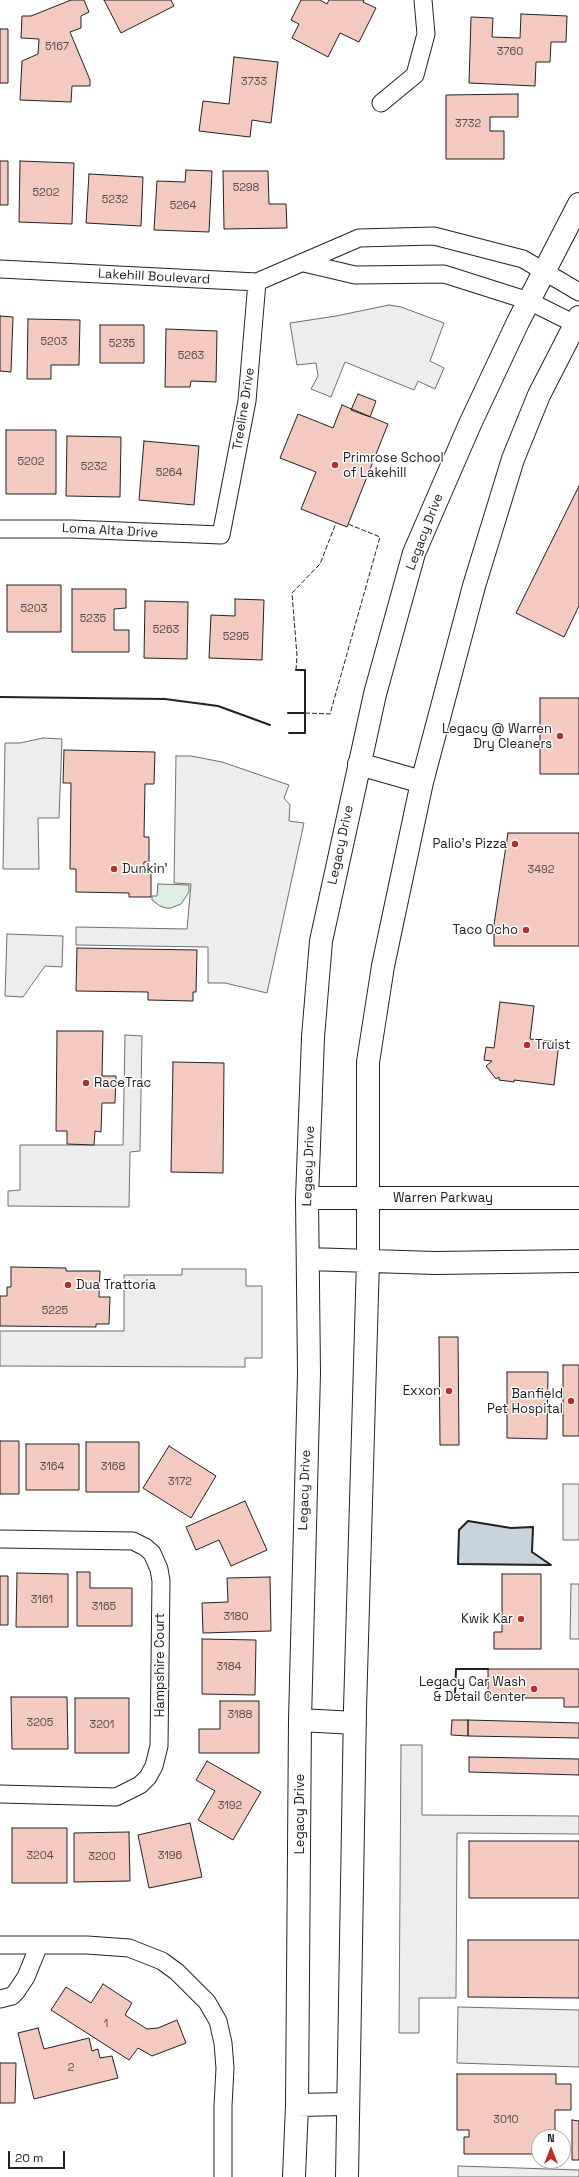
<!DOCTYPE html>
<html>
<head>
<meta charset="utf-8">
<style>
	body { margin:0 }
	#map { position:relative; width:579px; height:2177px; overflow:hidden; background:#fff; font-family:"Space Grotesk",sans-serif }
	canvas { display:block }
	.north { position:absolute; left:531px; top:2129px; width:40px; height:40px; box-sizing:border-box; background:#fff; border:1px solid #a7a7a7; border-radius:50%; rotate:0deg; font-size:11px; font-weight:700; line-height:16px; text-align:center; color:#222 }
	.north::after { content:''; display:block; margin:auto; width:14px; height:18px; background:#c62828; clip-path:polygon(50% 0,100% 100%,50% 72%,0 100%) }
	.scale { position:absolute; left:8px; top:2151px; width:57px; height:18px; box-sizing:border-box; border:2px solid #222; border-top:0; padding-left:5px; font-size:12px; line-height:14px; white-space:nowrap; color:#222; -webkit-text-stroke:3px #fff; paint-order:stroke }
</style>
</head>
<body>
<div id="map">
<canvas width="579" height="2177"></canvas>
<div class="north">N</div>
<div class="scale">20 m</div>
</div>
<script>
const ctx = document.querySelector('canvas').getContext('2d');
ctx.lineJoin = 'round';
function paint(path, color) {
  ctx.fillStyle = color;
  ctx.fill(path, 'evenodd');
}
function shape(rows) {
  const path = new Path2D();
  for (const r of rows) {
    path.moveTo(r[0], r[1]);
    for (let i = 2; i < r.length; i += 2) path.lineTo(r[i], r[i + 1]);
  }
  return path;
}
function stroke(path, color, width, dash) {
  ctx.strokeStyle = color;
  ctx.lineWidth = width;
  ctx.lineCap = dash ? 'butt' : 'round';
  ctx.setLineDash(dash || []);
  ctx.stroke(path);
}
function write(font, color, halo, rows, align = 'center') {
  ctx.font = font + ' "Space Grotesk",sans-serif';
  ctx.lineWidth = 3;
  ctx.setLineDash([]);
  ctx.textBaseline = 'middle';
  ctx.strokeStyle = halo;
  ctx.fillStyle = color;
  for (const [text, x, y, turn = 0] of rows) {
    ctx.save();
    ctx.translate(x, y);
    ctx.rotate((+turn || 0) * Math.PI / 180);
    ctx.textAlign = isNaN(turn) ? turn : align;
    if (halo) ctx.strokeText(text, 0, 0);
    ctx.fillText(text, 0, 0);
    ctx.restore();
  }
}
const green = shape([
	[158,884,189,885,189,892,181,904,171,908,166,908,160,906,152,900,152,896,157,896,158,884]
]);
const parking = shape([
	[389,305,401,307,444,323,430,361,444,368,435,389,418,381,414,390,345,362,331,397,311,389,318,376,316,363,297,365,290,323,336,316,389,305],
	[43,738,62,739,59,818,38,818,39,869,3,869,5,743,20,743,43,738],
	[176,756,191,756,222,762,289,785,284,798,290,805,289,821,304,823,267,993,225,983,208,983,208,947,76,945,76,927,187,929,191,884,174,883,176,756],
	[7,934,63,936,62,967,45,966,23,997,5,996,7,934],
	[125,1035,142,1036,140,1151,130,1152,129,1207,8,1206,8,1191,20,1190,20,1145,123,1145,125,1035],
	[182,1269,246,1269,246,1286,262,1286,262,1358,245,1358,245,1367,0,1366,0,1331,124,1331,124,1275,182,1275,182,1269],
	[563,1484,579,1484,579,1540,563,1540,563,1484],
	[571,1584,579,1584,579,1639,570,1639,571,1584],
	[401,1745,422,1745,422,1815,579,1816,579,1834,457,1833,456,1998,419,1998,419,2033,399,2033,401,1745],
	[458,2007,579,2010,579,2067,457,2063,458,2007],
	[458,2166,579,2170,579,2177,458,2177,458,2166]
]);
const water = shape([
	[468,1521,511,1528,533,1527,532,1552,551,1565,458,1564,459,1530,468,1521]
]);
const building = shape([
	[71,0,84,0,89,12,81,16,81,28,70,32,90,80,90,86,72,86,71,102,20,100,22,61,38,54,39,39,21,38,22,16,31,16,71,0],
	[104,0,171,0,174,6,121,33,104,0],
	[301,0,320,0,327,4,329,0,364,0,363,2,376,8,359,42,340,33,328,57,292,38,299,24,291,20,301,0],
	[521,14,567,16,566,42,551,42,550,62,536,62,535,86,469,83,471,17,493,18,492,37,520,38,521,14],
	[0,29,8,29,8,83,0,83,0,29],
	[234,57,278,62,271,123,252,120,250,137,199,131,203,101,229,104,234,57],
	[518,94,518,117,490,117,490,131,504,131,504,159,446,159,446,95,518,94],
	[0,161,8,161,8,205,0,205,0,161],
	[20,161,74,163,72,224,19,222,20,161],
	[186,170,212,171,209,232,154,230,157,181,185,182,186,170],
	[223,171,268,171,269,204,286,204,287,228,224,229,223,171],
	[89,174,143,177,141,226,86,223,89,174],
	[0,316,13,317,11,372,0,371,0,316],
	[28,319,80,320,79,365,51,365,51,379,27,379,28,319],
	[100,325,144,325,144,363,100,363,100,325],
	[166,329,217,331,216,382,191,381,190,387,165,387,166,329],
	[358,394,376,401,370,417,351,410,358,394],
	[342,405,388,424,347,527,301,509,316,472,280,458,298,414,333,428,342,405],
	[6,430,56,430,56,494,6,494,6,430],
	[67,436,121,437,120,497,66,496,67,436],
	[144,441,199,446,194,505,139,500,144,441],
	[579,486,579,606,564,637,516,613,579,486],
	[7,585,61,585,61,632,7,632,7,585],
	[72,589,126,589,126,608,114,609,114,630,129,630,129,652,72,652,72,589],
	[235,599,264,600,262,660,209,658,211,615,235,616,235,599],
	[145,601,188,602,187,659,144,658,145,601],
	[540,698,579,698,579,774,540,774,540,698],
	[64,750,155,752,154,784,145,784,144,837,149,837,149,862,144,862,143,873,151,873,151,897,129,897,129,893,76,892,76,869,70,869,71,783,63,783,64,750],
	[508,833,579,833,579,946,494,946,494,924,508,833],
	[77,948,197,950,196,992,193,992,193,1001,148,1000,148,992,76,991,77,948],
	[500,1002,534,1006,530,1039,559,1042,554,1085,514,1080,514,1082,499,1080,499,1077,496,1079,486,1066,492,1061,484,1060,486,1047,494,1048,500,1002],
	[57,1031,103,1031,102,1076,116,1076,115,1103,102,1103,101,1132,95,1131,94,1145,67,1144,67,1131,56,1131,57,1031],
	[173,1062,224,1063,223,1173,171,1172,173,1062],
	[11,1267,66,1268,66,1271,100,1271,99,1297,110,1297,109,1324,96,1324,96,1327,0,1326,0,1296,7,1296,7,1287,11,1287,11,1267],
	[439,1337,458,1337,459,1445,440,1445,439,1337],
	[563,1365,579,1365,579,1436,563,1436,563,1365],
	[507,1372,548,1372,547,1439,507,1438,507,1372],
	[0,1441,19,1441,19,1494,0,1494,0,1441],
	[86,1442,139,1442,139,1492,86,1492,86,1442],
	[26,1444,79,1444,79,1490,26,1490,26,1444],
	[169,1446,216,1476,191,1518,143,1488,169,1446],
	[245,1501,267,1550,231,1566,219,1540,196,1550,186,1527,245,1501],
	[77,1572,90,1572,90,1588,132,1588,132,1626,77,1626,77,1572],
	[17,1573,68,1574,68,1627,16,1627,17,1573],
	[502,1574,541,1574,541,1649,494,1649,494,1632,502,1632,502,1574],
	[0,1576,8,1576,8,1625,0,1625,0,1576],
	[270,1577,271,1631,203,1633,202,1603,228,1602,227,1578,270,1577],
	[202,1639,256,1640,255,1695,202,1694,202,1639],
	[488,1669,579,1669,579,1707,564,1707,564,1698,488,1698,488,1669],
	[11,1697,67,1697,68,1749,12,1749,11,1697],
	[75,1698,129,1698,129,1753,75,1753,75,1698],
	[220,1701,259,1701,259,1753,199,1753,199,1729,220,1729,220,1701],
	[452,1720,468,1720,468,1736,451,1735,452,1720],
	[468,1720,579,1723,579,1738,468,1736,468,1720],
	[469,1757,579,1759,579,1775,469,1772,469,1757],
	[207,1761,261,1792,233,1840,198,1820,215,1791,196,1780,207,1761],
	[190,1823,202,1877,149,1888,138,1835,190,1823],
	[12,1828,67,1828,67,1883,12,1883,12,1828],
	[129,1832,130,1881,74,1882,74,1833,129,1832],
	[469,1841,579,1841,579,1898,469,1898,469,1841],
	[468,1940,579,1940,579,1998,468,1997,468,1940],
	[103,1984,132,2003,125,2015,147,2029,158,2028,177,2020,186,2043,152,2056,138,2048,129,2060,51,2010,66,1987,91,2003,103,1984],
	[38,2028,44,2049,89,2038,92,2051,98,2049,100,2058,112,2056,118,2078,34,2099,18,2033,38,2028],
	[0,2063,16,2063,15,2103,0,2103,0,2063],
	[457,2074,556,2074,556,2084,571,2084,571,2110,555,2110,555,2137,539,2137,539,2154,464,2154,464,2137,469,2137,469,2130,457,2130,457,2074],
	[572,2120,579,2121,579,2160,572,2160,572,2120]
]);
const street = shape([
	[381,103,415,75,426,34,423,0],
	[304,263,355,275,444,274,529,301,575,324],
	[0,269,257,282,359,238,434,236,523,259,579,292],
	[0,529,71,529,221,535,247,401,257,282],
	[0,1539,133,1541,145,1547,152,1553,159,1569,161,1581,159,1746,154,1766,148,1777,140,1785,116,1797,0,1794],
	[0,1945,87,1945,129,1948,162,1961,177,1972,207,2002,218,2021,223,2043,225,2068,223,2106,223,2177],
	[0,1999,12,1996,16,1992,26,1977,39,1945]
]);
const secondary = shape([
	[359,764,422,782],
	[307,1198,579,1198],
	[308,1259,435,1263,579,1261],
	[300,1720,355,1723],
	[297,2105,347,2104],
	[294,2177,297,2105,300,1720,309,1373,307,1198,313,1037,321,941,375,694,414,553,470,424,518,322,579,204],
	[347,2177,355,1709,368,1260,368,1062,383,966,422,782,474,586,513,459,539,395,579,317]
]);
const fence = shape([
	[296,670,297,656,292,593,320,564,336,523],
	[305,713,330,714,380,537,348,524]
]);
const wall = shape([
	[0,697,165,699,218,706,270,725],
	[288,713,305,713],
	[289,733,305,733,305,670,296,670],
	[468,1521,511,1528,533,1527,532,1552,551,1565,458,1564,459,1530,468,1521],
	[455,1696,456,1669,488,1669]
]);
const markers = [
	[335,465,4,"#c62828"],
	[560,736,4,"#c62828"],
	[515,844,4,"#c62828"],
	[114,869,4,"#c62828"],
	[526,930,4,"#c62828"],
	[527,1045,4,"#c62828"],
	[86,1083,4,"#c62828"],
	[68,1285,4,"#c62828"],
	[449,1391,4,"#c62828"],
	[571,1401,4,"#c62828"],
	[521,1619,4,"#c62828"],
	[534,1689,4,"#c62828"]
];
const numberNames = [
	["5167",57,47],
	["3760",510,52],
	["3733",254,82],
	["3732",468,124],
	["5298",246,188],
	["5202",46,193],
	["5232",115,200],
	["5264",183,206],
	["5203",54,342],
	["5235",122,344],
	["5263",191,356],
	["5202",31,462],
	["5232",94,467],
	["5264",169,473],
	["5203",34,609],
	["5235",93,619],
	["5263",166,630],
	["5295",236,637],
	["3492",541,870],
	["5225",55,1311],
	["3164",52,1467],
	["3168",113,1467],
	["3172",180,1482],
	["3161",42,1600],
	["3165",104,1607],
	["3180",236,1617],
	["3184",229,1667],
	["3188",240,1715],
	["3205",40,1723],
	["3201",102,1725],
	["3192",230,1806],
	["3204",40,1856],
	["3196",170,1856],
	["3200",102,1857],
	["1",106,2024],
	["2",71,2068],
	["3010",506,2120]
];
const streetNames = [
	["Lakehill Boulevard",154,277,3],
	["Treeline Drive",244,409,-81],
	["Loma Alta Drive",110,531,3],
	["Legacy Drive",425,532,-69],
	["Legacy Drive",341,845,-78],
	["Legacy Drive",309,1166,-88],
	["Warren Parkway",443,1198],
	["Legacy Drive",305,1490,-88],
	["Hampshire Court",160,1665,-90],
	["Legacy Drive",300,1814,-90]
];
const poiNames = [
	["Primrose School",343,458,"left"],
	["of Lakehill",343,473,"left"],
	["Legacy @ Warren",552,729],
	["Dry Cleaners",552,744],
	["Palio's Pizza",507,844],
	["Dunkin'",122,869,"left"],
	["Taco Ocho",518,930],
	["Truist",535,1045,"left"],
	["RaceTrac",94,1083,"left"],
	["Dua Trattoria",76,1285,"left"],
	["Exxon",441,1391],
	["Banfield",563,1394],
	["Pet Hospital",563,1409],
	["Kwik Kar",513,1619],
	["Legacy Car Wash",526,1682],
	["& Detail Center",526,1697]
];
paint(green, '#e0efe3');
stroke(green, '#6f6f6f', 1);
paint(parking, '#ededed');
stroke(parking, '#6f6f6f', 1);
paint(water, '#c7d3dd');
stroke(water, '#6f6f6f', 1);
paint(building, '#f3c9c0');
stroke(building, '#222', 1);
stroke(street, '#222', 19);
stroke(secondary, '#222', 24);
stroke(street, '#fff', 17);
stroke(secondary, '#fff', 22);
stroke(fence, '#222', 1, [5, 2]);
stroke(wall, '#222', 2);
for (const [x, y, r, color] of markers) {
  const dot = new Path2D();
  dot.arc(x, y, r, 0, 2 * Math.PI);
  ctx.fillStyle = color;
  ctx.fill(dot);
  stroke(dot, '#fff', 1.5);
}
write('11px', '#564c4a', null, numberNames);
write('13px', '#222', '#fff', streetNames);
write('13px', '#222', '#fff', poiNames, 'right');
</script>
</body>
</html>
